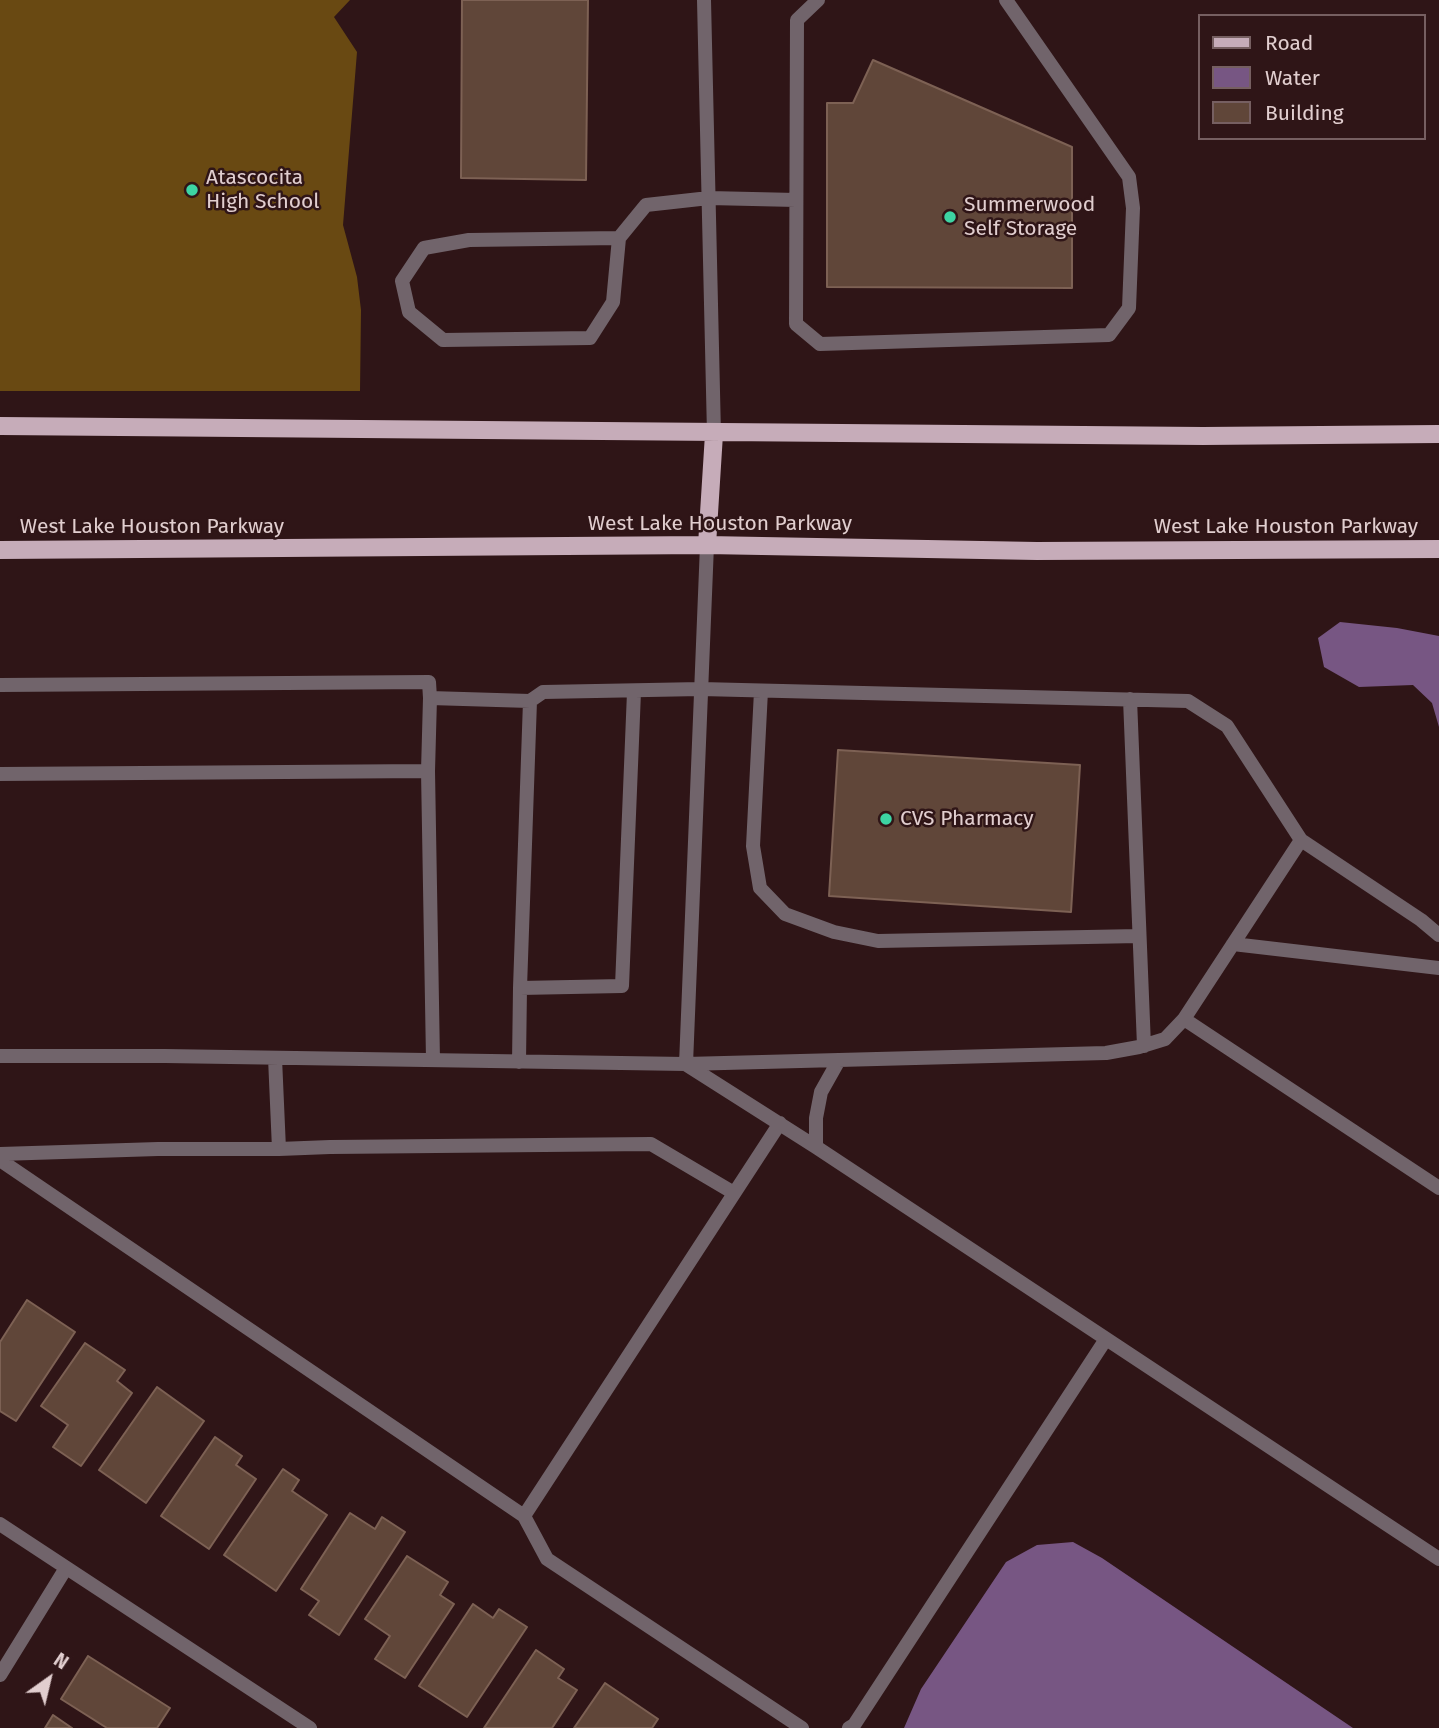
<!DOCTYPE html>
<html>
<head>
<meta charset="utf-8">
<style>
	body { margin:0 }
	#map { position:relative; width:1439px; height:1728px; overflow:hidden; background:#2f1517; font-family:"Fira Sans",sans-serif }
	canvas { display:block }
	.legend { position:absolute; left:1198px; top:14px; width:228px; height:126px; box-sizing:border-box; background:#2f1517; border:2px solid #765f61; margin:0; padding:9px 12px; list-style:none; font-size:21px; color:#e1cecf }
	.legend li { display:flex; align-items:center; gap:14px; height:35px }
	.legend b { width:35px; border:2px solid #765f61 }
	.north { position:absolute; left:14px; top:1644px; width:70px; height:70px; -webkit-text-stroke:5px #2f1517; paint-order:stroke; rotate:34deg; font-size:19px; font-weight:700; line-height:28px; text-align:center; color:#e1cecf }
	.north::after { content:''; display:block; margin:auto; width:24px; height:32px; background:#e1cecf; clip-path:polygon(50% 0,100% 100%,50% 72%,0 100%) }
</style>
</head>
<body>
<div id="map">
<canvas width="1439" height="1728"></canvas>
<ul class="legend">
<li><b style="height:9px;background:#c6acb9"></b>Road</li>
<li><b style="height:19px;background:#775683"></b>Water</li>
<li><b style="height:19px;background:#604639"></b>Building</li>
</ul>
<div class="north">N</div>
</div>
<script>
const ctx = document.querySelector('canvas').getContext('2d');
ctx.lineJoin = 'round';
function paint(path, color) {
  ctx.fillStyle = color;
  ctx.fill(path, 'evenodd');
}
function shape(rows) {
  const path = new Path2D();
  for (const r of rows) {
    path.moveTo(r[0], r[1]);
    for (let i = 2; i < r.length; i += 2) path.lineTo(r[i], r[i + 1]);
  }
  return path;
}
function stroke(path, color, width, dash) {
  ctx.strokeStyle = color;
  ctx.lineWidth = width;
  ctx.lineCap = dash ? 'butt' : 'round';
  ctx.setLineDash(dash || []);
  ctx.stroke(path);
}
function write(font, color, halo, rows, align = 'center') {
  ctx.font = font + ' "Fira Sans",sans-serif';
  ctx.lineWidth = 5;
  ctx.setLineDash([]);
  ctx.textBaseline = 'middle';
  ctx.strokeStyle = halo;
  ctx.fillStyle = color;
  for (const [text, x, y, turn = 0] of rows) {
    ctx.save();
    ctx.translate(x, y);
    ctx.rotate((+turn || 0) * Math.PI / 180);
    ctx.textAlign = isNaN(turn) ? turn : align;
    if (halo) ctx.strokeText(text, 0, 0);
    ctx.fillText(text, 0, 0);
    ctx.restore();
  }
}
const forest = shape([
	[0,0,350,0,334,17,357,52,343,225,357,277,361,310,360,391,0,391]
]);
const water = shape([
	[1340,622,1397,628,1439,636,1439,727,1432,703,1413,685,1359,687,1324,667,1318,638],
	[1073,1542,1102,1558,1353,1728,904,1728,921,1689,1006,1562,1037,1545]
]);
const building = shape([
	[462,0,588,0,586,180,461,178,462,0],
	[873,60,1072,147,1072,288,827,287,827,103,853,103,873,60],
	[838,750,1080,765,1071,912,829,896,838,750],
	[27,1300,75,1332,16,1421,0,1411,0,1342,27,1300],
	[85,1343,125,1370,117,1381,132,1393,81,1466,53,1447,68,1425,41,1406,85,1343],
	[157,1387,204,1421,146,1503,99,1470,157,1387],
	[215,1437,242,1456,236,1465,256,1479,209,1549,161,1516,215,1437],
	[283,1469,299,1480,292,1491,327,1515,276,1591,224,1555,283,1469],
	[350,1513,375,1529,382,1517,405,1532,339,1635,309,1615,319,1601,301,1589,350,1513],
	[407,1556,448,1582,440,1595,454,1604,405,1678,375,1659,390,1636,365,1619,407,1556],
	[473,1604,493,1618,499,1609,527,1627,467,1717,419,1686,473,1604],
	[536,1650,564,1669,558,1678,577,1690,552,1728,484,1728,536,1650],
	[88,1656,170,1708,157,1728,107,1728,61,1699,88,1656],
	[605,1683,658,1719,652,1728,574,1728,605,1683],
	[53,1715,72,1728,45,1728,53,1715]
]);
const lane = shape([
	[704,0,714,434],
	[818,0,797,20,796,324,820,344,1109,335,1129,308,1133,208,1129,177,1006,0],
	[619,238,469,240,424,248,402,281,409,312,443,340,590,338,613,302,619,238,646,205,709,198,796,200],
	[0,685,429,682,430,698,428,771,433,1060],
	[761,691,753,846,760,888,785,914,834,932,878,941,1139,936],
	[430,698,530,701],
	[1130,699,1144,1046],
	[0,774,428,771],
	[1233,944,1439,968],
	[520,988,622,986,634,692],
	[1184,1019,1439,1188],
	[0,1056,165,1056,686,1064,1106,1053,1139,1047,1165,1039,1184,1019,1301,840],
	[275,1058,279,1149],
	[519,1062,520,988,530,701,543,692,701,689,1188,701,1227,726,1301,840,1421,920,1439,935],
	[686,1064,707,545],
	[687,1065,816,1147,1439,1559],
	[780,1123,524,1516,547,1559,802,1728],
	[816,1147,816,1118,821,1092,839,1060],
	[0,1154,158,1149,279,1149,330,1147,651,1144,734,1193],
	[0,1160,524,1516],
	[849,1728,854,1725,1106,1339]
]);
const street = shape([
	[0,1524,310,1728],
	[0,1675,66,1568]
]);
const primary = shape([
	[0,426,1203,436,1439,434],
	[707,545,714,434],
	[0,550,707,545,1037,551,1439,549]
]);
const markers = [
	[192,190,7,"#3dd4a3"],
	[950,217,7,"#3dd4a3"],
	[886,819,7,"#3dd4a3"]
];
const poiNames = [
	["Atascocita",206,178],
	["High School",206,202],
	["Summerwood",964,205],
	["Self Storage",964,229],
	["CVS Pharmacy",900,819]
];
const streetNames = [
	["West Lake Houston Parkway",720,524],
	["West Lake Houston Parkway",152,527],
	["West Lake Houston Parkway",1286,527]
];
paint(forest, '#694912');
paint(water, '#775683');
paint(building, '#604639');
stroke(building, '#7d6154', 2);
stroke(lane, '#71646b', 14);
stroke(street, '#71646b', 14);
stroke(primary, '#c6acb9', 18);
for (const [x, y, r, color] of markers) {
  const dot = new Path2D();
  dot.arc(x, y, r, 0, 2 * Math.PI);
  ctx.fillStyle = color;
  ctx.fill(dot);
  stroke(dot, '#2f1517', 2.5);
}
write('21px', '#e1cecf', '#2f1517', poiNames, 'left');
write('21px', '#e1cecf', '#2f1517', streetNames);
</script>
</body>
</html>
